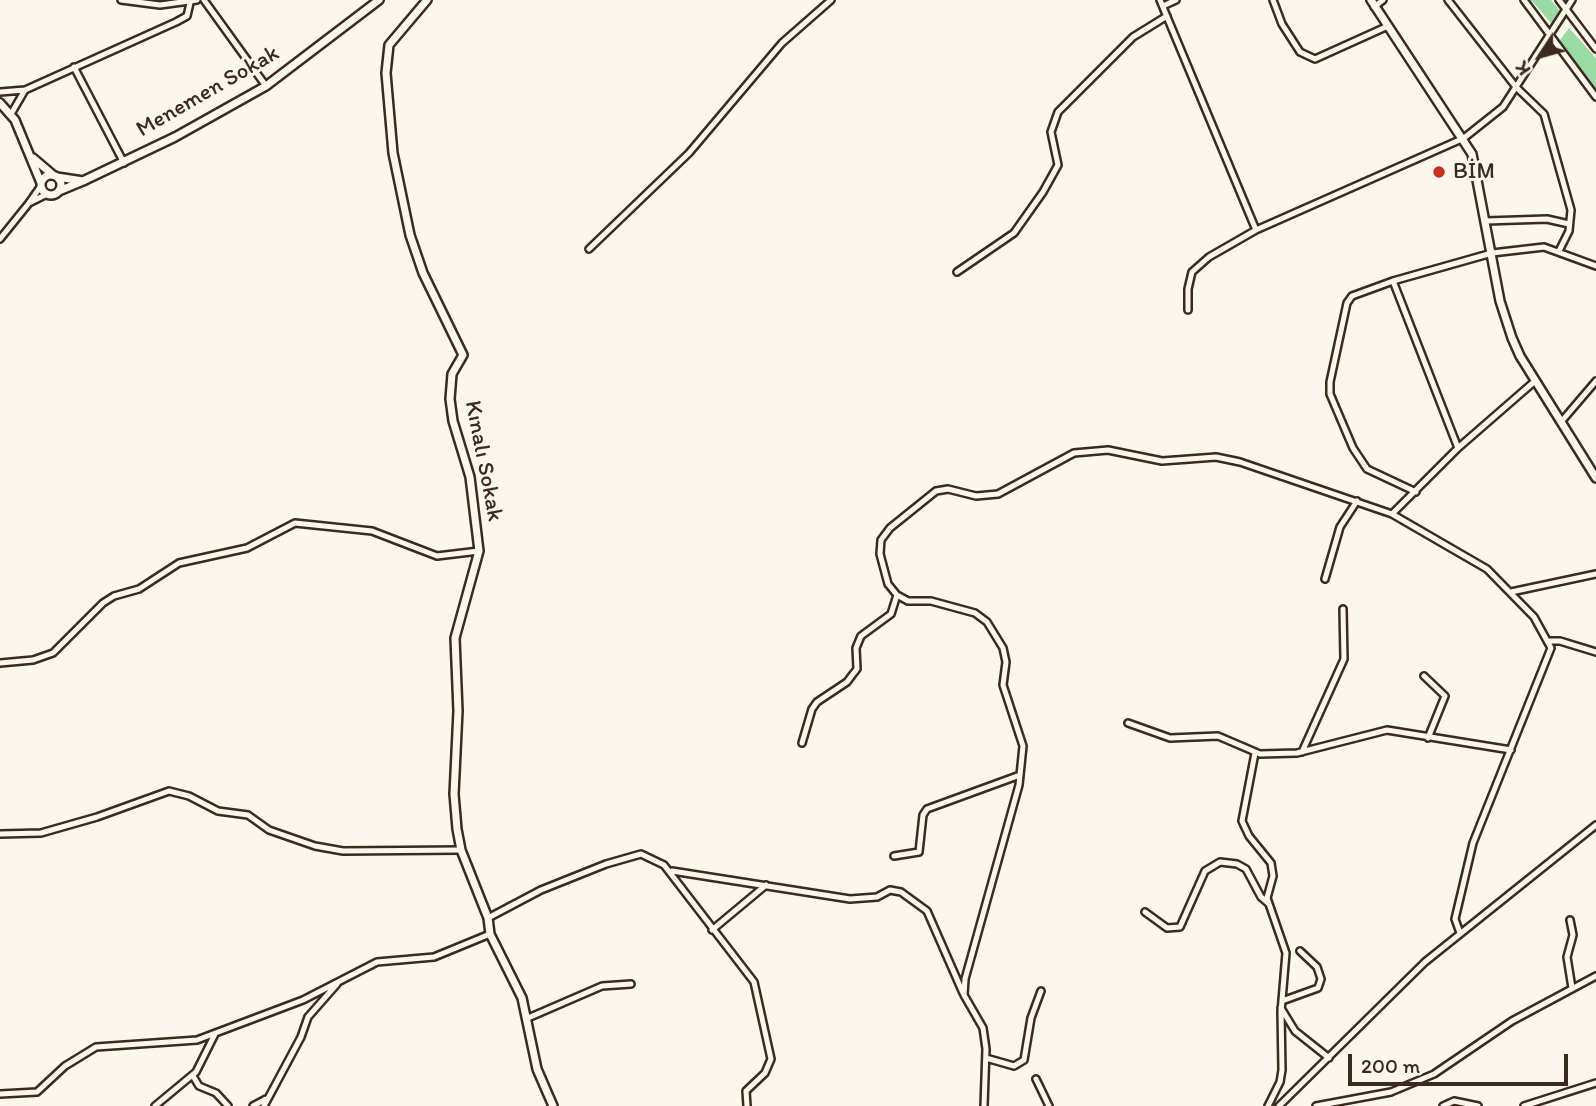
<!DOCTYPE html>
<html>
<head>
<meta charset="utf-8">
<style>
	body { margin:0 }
	#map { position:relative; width:1596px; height:1106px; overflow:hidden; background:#fbf7ec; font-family:Itim,sans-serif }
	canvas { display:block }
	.north { position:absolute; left:1505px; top:21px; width:70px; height:70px; -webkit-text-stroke:5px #fbf7ec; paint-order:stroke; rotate:234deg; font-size:19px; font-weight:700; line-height:28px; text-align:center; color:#3b2a1e }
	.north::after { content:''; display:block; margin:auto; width:24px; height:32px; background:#3b2a1e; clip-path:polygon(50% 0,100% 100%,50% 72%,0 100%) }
	.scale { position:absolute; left:1348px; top:1054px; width:220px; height:32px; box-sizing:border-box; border:4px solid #3b2a1e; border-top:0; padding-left:9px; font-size:21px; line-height:24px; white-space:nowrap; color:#3b2a1e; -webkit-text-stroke:5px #fbf7ec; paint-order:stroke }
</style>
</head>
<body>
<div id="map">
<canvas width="1596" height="1106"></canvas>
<div class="north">K</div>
<div class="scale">200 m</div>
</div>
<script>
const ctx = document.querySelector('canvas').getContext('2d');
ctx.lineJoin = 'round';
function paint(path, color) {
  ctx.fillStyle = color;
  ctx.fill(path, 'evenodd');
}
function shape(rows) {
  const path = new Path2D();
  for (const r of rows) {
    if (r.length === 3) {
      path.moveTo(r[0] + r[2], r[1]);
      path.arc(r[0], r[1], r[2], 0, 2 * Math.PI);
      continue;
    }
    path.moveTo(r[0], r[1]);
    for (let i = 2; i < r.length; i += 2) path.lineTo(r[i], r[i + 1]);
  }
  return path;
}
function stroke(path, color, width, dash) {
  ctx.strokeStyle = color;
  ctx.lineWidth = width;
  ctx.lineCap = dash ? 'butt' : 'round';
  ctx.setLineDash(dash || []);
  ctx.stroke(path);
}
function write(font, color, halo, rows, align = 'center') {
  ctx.font = font + ' Itim,sans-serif';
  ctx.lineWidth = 6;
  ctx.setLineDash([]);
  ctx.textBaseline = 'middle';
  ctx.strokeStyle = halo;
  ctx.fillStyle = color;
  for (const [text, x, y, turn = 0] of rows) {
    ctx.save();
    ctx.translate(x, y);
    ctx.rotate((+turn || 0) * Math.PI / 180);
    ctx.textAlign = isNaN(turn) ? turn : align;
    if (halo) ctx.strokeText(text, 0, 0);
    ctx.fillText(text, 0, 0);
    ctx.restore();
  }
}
const green = shape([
	[1531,0,1551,0,1560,11,1551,23],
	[1569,28,1596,58,1596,91,1560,40]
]);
const minor = shape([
	[121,0,160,5,197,0],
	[204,0,266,86],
	[1160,0,1256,230,1464,138,1503,107,1572,0],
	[1273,0,1282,24,1300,52,1315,59,1388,26],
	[1448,0,1516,87,1544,114,1571,210,1569,231,1559,251],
	[1524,0,1596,97],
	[1559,0,1596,49],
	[1163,6,1176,0],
	[1374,7,1383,0],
	[74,67,124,163],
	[0,92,25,90,176,22,187,16,190,3],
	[11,114,25,90],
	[41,186,29,203,47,194],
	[1486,221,1547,219,1569,224],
	[0,239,29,203],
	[589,249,689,153,782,43,831,0],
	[957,272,1014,233,1043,192,1058,165,1051,132,1058,112,1133,37,1167,16],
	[1393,281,1458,448],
	[1188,310,1188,289,1192,272,1209,257,1256,230],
	[1561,422,1596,381],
	[1416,492,1367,469,1353,448,1330,394,1330,382,1347,303,1352,296,1393,281,1492,253,1544,247,1596,266],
	[1392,514,1487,569,1534,617,1551,648,1473,843,1455,919,1460,933],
	[1325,579,1340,527,1357,501],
	[1511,592,1596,574],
	[1550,641,1560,641,1596,652],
	[0,663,33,660,53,653,103,603,114,596,139,589,179,563,247,548,295,523,372,531,437,556,479,551],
	[1424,676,1445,696,1428,738],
	[1128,723,1170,738,1218,736,1260,754,1297,753,1387,730,1511,750],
	[802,743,812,709,817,702,847,682,853,674,857,669,856,648,861,636,891,614,897,595],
	[1302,752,1344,659,1343,609],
	[1255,753,1242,821,1249,836,1271,863,1273,876,1267,898,1286,953,1281,1012,1282,1070,1280,1082,1268,1106],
	[0,834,41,833,97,817,169,791,189,796,218,811,248,815,269,830,315,846,343,851,461,850],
	[894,856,919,852,923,815,927,809,1020,775],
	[672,871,850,899,877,897,890,890,901,892,927,911,963,993],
	[1145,912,1167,928,1180,927,1205,871,1220,862,1237,864,1246,869,1261,897,1268,903],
	[488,918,541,890,606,864,641,854,664,865,754,982,771,1059,765,1073,746,1091,747,1106],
	[1570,920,1573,935,1567,957,1572,988],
	[712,930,766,885],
	[1282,1001,1318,988,1321,979,1317,967,1300,951],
	[1281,1008,1295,1031,1329,1058],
	[528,1018,602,986,631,984],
	[986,1058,1014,1066,1024,1060,1031,1018,1041,991],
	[193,1076,199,1086,216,1093,228,1106],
	[1036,1079,1049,1106],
	[0,1094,37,1092,65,1066,96,1047,197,1040,303,1000,377,962,434,957,490,934],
	[155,1106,196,1072,215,1034],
	[253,1106,266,1099],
	[264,1106,301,1037,308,1017,337,984],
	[984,1106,986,1049,983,1028,964,995,965,979,1019,785,1023,746,1003,685,1006,662,1003,648,987,622,975,613,931,601,908,601,897,595,888,584,880,554,881,540,890,528,936,491,948,489,976,496,998,494,1074,453,1108,450,1162,461,1216,457,1240,462,1392,514,1458,448,1535,381],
	[1279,1106,1425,962,1596,825],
	[1316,1106,1391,1092,1434,1074,1512,1021,1596,976],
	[1443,1106,1454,1101,1478,1106],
	[1524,1106,1596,1083]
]);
const tertiary = shape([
	[427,0,389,45,386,73,393,153,410,235,423,273,463,355,452,374,450,399,453,421,470,477,479,551,455,638,458,711,454,794,457,829,461,850,488,918,490,934,522,998,537,1069,553,1106],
	[1371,0,1472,154,1500,301,1512,338,1520,356,1596,478],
	[0,103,15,120,41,183],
	[33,158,53,175],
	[51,185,10],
	[57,177,83,181,59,191],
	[83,181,175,137,266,86,379,0]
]);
const markers = [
	[1439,172,7,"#c8321e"]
];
const streetNames = [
	["Menemen Sokak",208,92,-30],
	["Kınalı Sokak",483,461,79]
];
const poiNames = [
	["BİM",1453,172]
];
paint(green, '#9adaa4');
stroke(minor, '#3b2a1e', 10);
stroke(tertiary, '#3b2a1e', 12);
stroke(minor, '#fbf7ec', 5);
stroke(tertiary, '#fbf7ec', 7);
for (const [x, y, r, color] of markers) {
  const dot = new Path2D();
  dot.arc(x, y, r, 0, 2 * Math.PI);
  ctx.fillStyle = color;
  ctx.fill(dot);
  stroke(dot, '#fbf7ec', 2.5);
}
write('23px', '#3b2a1e', '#fbf7ec', streetNames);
write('23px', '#3b2a1e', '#fbf7ec', poiNames, 'left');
</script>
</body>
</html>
